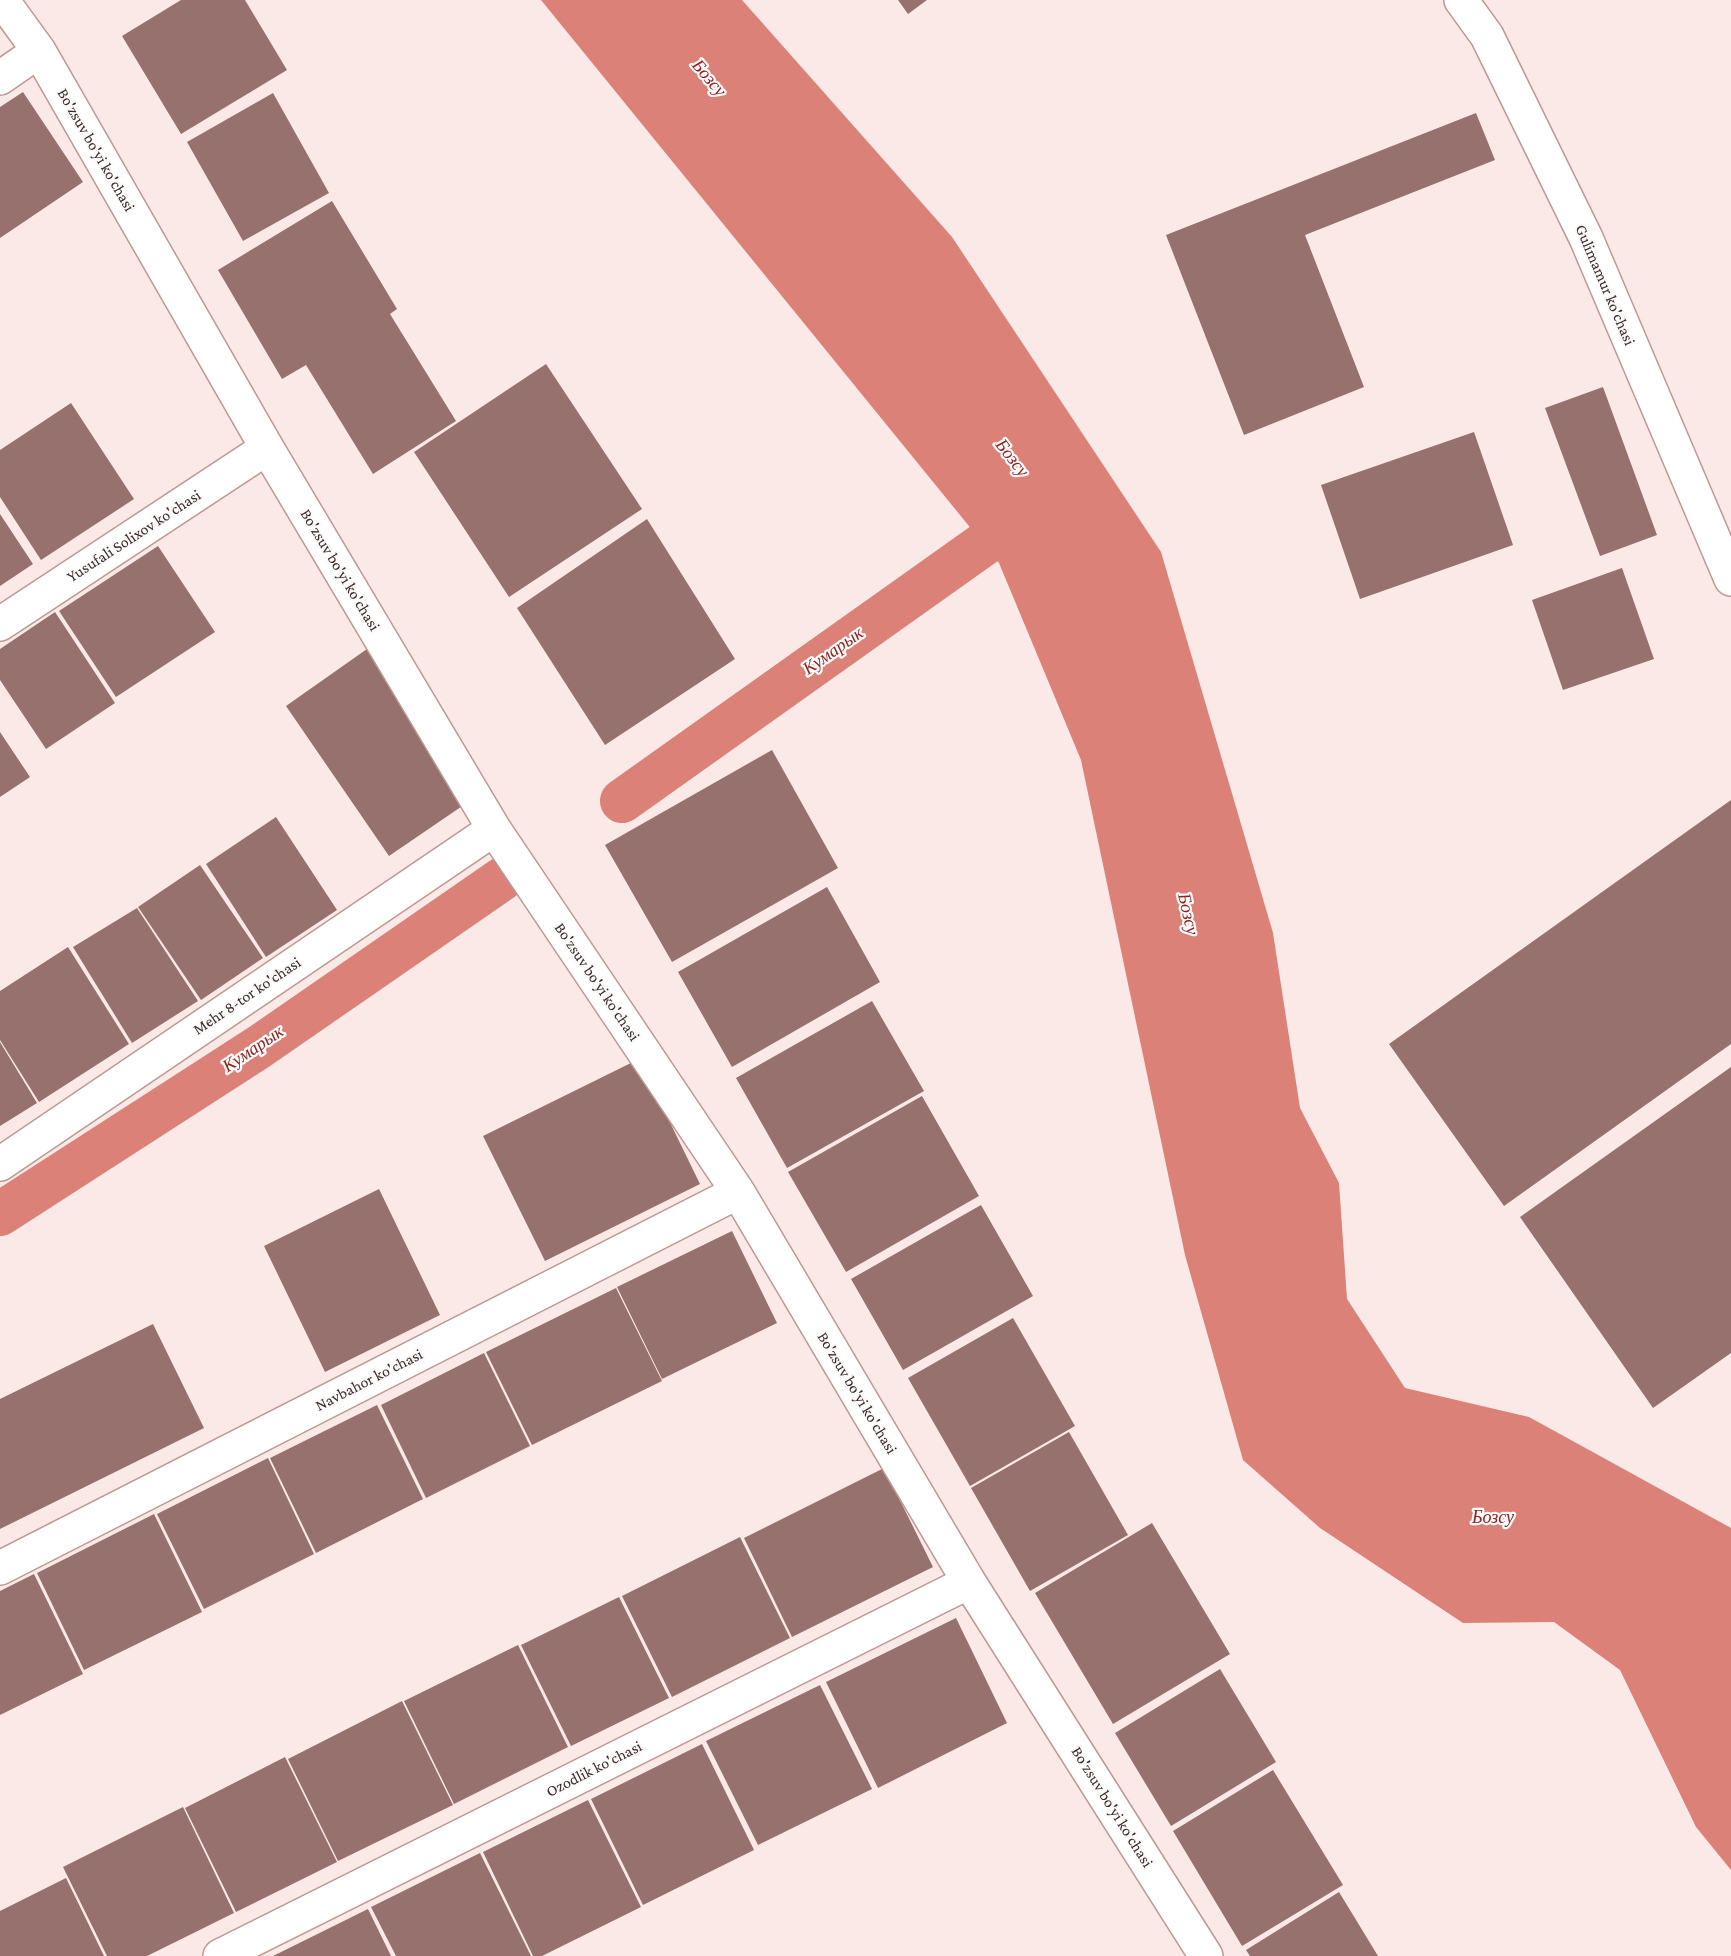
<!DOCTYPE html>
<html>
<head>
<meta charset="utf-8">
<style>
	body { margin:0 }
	canvas { display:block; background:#fae9e6 }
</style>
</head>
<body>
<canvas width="1731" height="1956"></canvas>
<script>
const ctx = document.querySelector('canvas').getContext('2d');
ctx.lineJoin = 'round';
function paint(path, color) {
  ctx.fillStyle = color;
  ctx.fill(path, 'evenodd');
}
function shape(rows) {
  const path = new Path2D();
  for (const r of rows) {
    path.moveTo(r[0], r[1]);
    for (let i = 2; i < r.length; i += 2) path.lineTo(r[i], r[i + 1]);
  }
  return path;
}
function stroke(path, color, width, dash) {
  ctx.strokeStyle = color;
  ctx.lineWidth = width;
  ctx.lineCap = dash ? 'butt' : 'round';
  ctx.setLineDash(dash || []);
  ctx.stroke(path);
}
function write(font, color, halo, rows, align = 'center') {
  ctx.font = font + ' "Crimson Pro",serif';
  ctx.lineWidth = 4.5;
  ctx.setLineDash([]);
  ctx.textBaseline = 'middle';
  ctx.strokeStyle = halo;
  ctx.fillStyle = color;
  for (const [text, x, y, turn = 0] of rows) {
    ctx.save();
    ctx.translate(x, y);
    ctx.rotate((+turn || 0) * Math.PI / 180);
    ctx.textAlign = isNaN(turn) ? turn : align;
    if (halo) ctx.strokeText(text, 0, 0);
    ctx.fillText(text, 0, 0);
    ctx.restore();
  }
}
const water = shape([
	[541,0,742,0,952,237,1161,552,1273,933,1300,1108,1339,1183,1347,1299,1405,1388,1529,1417,1731,1528,1731,1870,1696,1827,1620,1670,1554,1622,1463,1623,1320,1528,1243,1460,1185,1255,1081,760,999,563]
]);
const canal = shape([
	[622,801,1033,509],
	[0,1214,259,1047,502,879]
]);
const building = shape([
	[181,0,245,0,287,70,181,134,122,36],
	[898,0,927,0,908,14],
	[23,92,83,182,0,238,0,107],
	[273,93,329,193,243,241,187,142],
	[1476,113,1495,160,1305,235,1364,387,1244,435,1166,235],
	[332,201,397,309,390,314,456,421,373,474,306,365,282,379,218,270],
	[546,364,642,509,509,597,414,452],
	[1603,387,1657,535,1600,556,1545,408],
	[71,403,134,499,41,560,0,497,0,450],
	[1474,432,1513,545,1360,599,1321,485],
	[0,514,33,564,0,586],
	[647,519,735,659,605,745,517,608],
	[158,546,215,632,116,697,59,611],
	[1622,568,1654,659,1563,690,1532,600],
	[55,612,115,703,46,749,0,680,0,649],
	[367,649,471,800,389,856,286,706],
	[0,732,30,777,0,797],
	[772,750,838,868,672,962,605,845],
	[1731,800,1731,1044,1504,1206,1389,1044],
	[276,817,337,910,266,957,206,864],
	[200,865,263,958,201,1000,138,907],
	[827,887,880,982,732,1067,678,972],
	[137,908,198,1001,132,1043,73,947],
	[68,947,129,1044,39,1102,0,1040,0,991],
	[872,1001,924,1091,787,1168,736,1078],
	[0,1042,37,1103,0,1126],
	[639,1059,700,1184,545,1261,483,1136],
	[1731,1067,1731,1353,1653,1408,1520,1217],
	[922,1096,979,1196,846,1272,788,1172],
	[379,1189,440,1315,325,1372,264,1246],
	[981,1205,1033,1296,903,1370,851,1279],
	[732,1231,777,1323,662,1379,617,1287],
	[616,1288,662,1381,532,1445,486,1352],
	[1013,1318,1075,1426,970,1486,908,1378],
	[153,1324,204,1428,0,1529,0,1399],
	[484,1353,530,1446,426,1498,381,1405],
	[377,1405,423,1499,316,1553,270,1458],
	[1069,1432,1128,1535,1030,1591,971,1488],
	[268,1458,314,1554,204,1609,157,1514],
	[884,1468,933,1567,792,1637,744,1538],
	[154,1514,202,1612,84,1670,37,1573],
	[1152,1523,1230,1654,1113,1724,1035,1593],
	[740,1537,790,1638,672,1697,622,1596],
	[34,1574,83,1674,0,1715,0,1591],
	[619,1597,669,1698,571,1746,521,1645],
	[956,1618,1007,1723,878,1788,826,1682],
	[518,1645,568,1747,454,1804,404,1701],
	[1220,1669,1276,1762,1171,1826,1115,1733],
	[820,1685,872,1789,758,1845,706,1741],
	[402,1701,453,1805,338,1861,288,1759],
	[702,1744,754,1850,643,1905,591,1799],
	[285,1757,337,1862,236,1912,185,1808],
	[1273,1770,1343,1885,1242,1946,1173,1831],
	[588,1800,641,1907,542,1956,533,1956,483,1852],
	[183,1807,234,1913,147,1956,107,1956,63,1867],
	[480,1853,531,1956,396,1956,371,1907],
	[66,1878,104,1956,0,1956,0,1911],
	[1339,1892,1378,1956,1250,1956,1246,1950],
	[368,1909,391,1956,273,1956]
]);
const street = shape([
	[2,0,39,51,267,448,494,829,738,1192,969,1582,1206,1956],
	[1461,0,1487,36,1586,238,1731,579],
	[0,78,39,51],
	[0,624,267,448],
	[0,1164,494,829],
	[0,1568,738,1192],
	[220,1956,969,1582]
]);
const streetNames = [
	["Bo'zsuv bo'yi ko'chasi",96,150,60],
	["Gulimamur ko'chasi",1605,285,67],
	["Yusufali Solixov ko'chasi",134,536,-33],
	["Bo'zsuv bo'yi ko'chasi",340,570,59],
	["Bo'zsuv bo'yi ko'chasi",597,982,56],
	["Mehr 8-tor ko'chasi",247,996,-34],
	["Navbahor ko'chasi",369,1380,-27],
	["Bo'zsuv bo'yi ko'chasi",857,1393,59],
	["Ozodlik ko'chasi",594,1769,-27],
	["Bo'zsuv bo'yi ko'chasi",1112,1807,58]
];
const waterNames = [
	["Бозсу",709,78,50],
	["Бозсу",1012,458,52],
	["Кумарык",833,651,-35],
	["Бозсу",1188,914,77],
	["Кумарык",253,1049,-34],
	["Бозсу",1493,1517]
];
paint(water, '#dc8177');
stroke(canal, '#dc8177', 44);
paint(building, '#96716d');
stroke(street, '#be9892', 36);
stroke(street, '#fff', 33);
write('16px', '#3a2b28', '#fafafa', streetNames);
write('italic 18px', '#8e221e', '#fafafa', waterNames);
</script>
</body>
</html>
